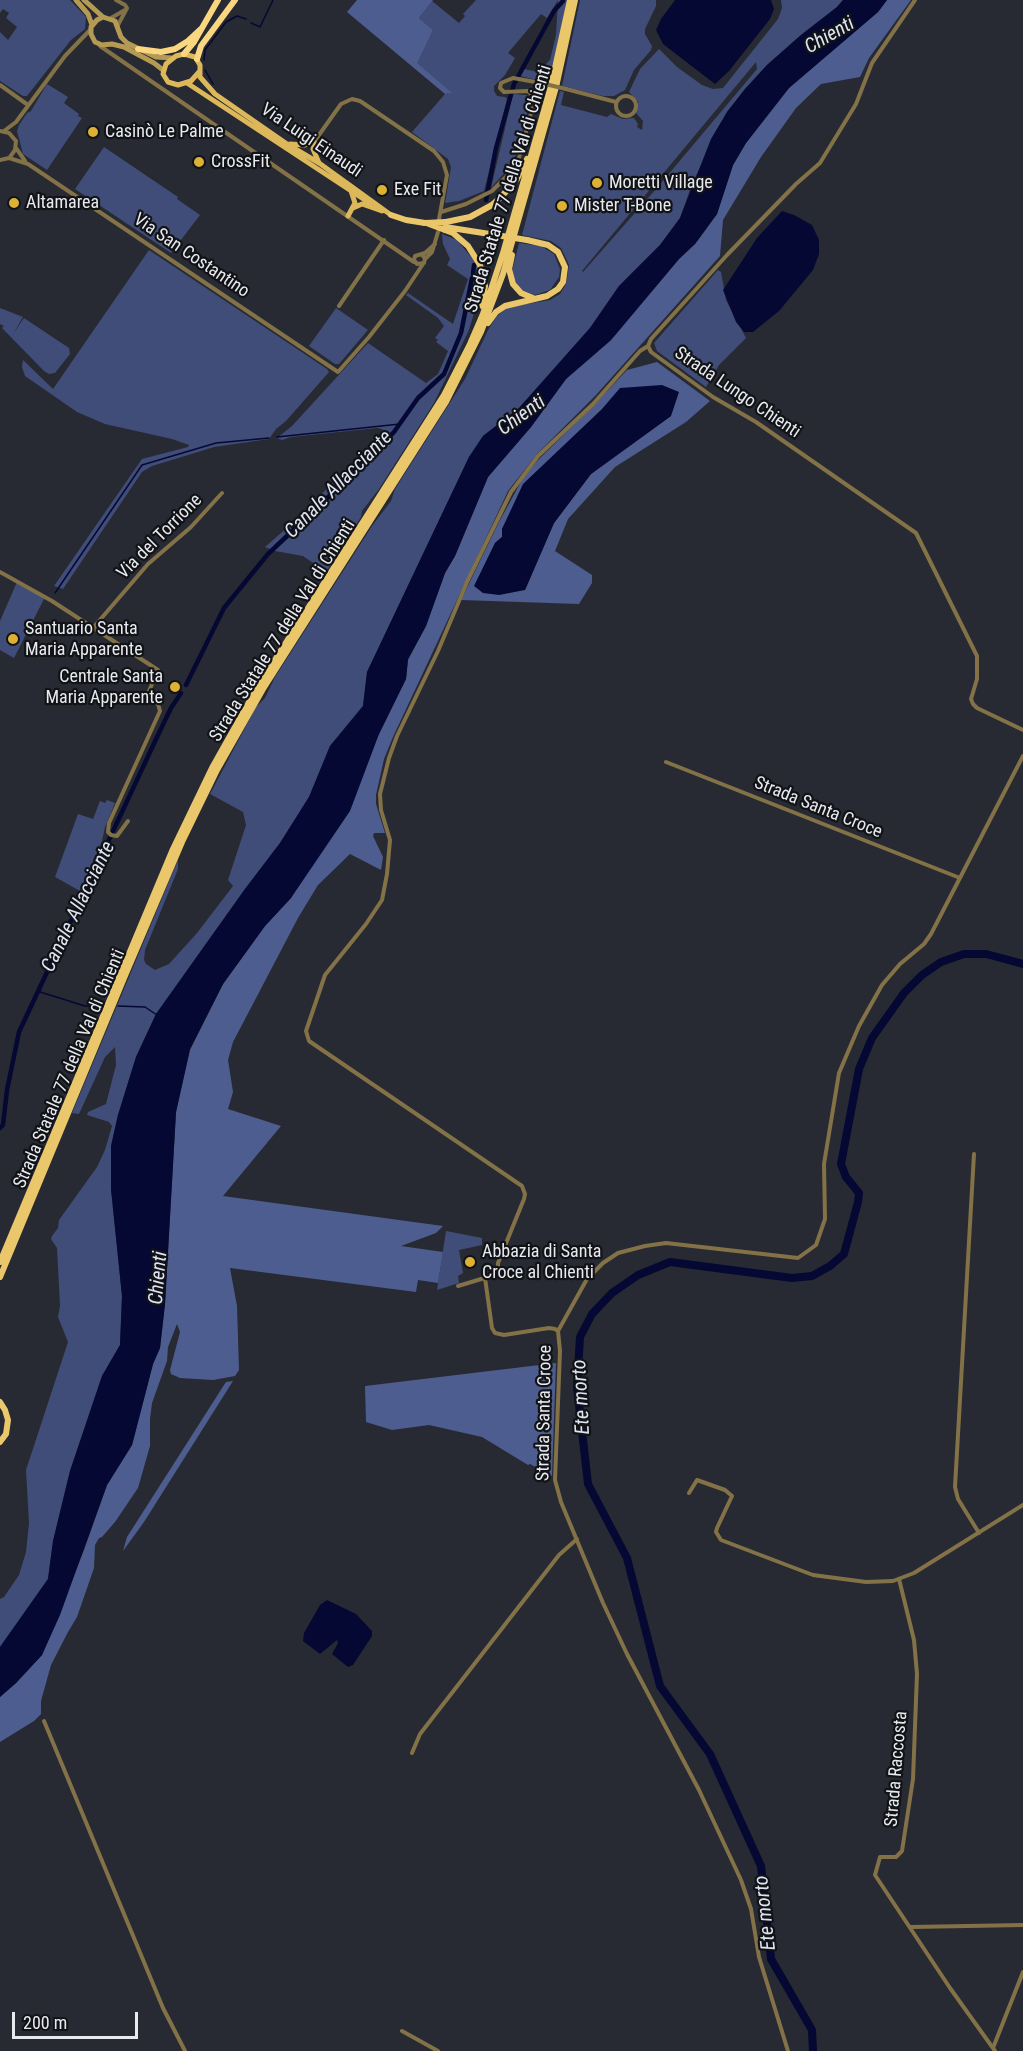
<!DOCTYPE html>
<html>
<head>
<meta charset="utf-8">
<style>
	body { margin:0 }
	#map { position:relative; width:1023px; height:2051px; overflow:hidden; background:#272a32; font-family:"Roboto Condensed",sans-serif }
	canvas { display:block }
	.scale { position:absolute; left:12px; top:2012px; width:126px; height:27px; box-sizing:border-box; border:3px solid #e8eaf0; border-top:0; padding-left:8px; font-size:18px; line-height:21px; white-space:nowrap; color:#e8eaf0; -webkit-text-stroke:4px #111316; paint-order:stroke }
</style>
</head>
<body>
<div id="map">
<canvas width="1023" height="2051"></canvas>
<div class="scale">200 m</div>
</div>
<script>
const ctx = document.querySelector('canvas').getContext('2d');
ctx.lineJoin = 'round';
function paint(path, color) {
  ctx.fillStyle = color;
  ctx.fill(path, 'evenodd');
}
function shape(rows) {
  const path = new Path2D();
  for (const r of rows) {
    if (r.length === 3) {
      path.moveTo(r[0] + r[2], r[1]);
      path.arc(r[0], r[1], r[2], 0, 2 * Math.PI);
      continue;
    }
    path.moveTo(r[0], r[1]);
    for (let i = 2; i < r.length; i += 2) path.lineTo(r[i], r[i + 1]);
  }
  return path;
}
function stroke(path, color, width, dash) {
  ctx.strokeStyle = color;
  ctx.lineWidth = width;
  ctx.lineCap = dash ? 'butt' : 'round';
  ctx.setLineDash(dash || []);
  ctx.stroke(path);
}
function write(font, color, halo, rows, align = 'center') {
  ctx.font = font + ' "Roboto Condensed",sans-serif';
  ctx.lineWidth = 4.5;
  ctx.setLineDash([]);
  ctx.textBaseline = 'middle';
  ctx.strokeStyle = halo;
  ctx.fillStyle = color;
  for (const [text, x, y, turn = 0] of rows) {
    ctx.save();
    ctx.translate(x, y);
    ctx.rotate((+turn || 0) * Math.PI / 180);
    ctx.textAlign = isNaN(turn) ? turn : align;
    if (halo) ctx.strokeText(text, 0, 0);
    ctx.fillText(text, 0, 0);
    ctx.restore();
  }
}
const green = shape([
	[0,0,70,0,86,17,85,29,71,40,27,96,23,96,0,81,0,32,8,40,17,27,6,18,9,13,3,9,0,13],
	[476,0,566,0,567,1,554,60,546,82,520,76,524,69,538,72,550,60,556,35,558,0,547,18,541,14,508,53,515,58,505,75,494,86,494,91,497,96,505,97,507,99,484,191,459,201,445,203,451,167,448,159,412,132,445,94,451,93,416,63,433,30,419,18,432,1,459,23,465,16,463,14],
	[580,0,656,0,656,6,645,29,645,34,652,46,651,50,634,70,625,90,614,96,603,96,562,86],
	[781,0,843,0,837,7,801,35,767,65,745,89,727,112,692,184,680,218,660,245,619,286,590,328,519,408,483,436,469,457,367,672,363,706,330,746,309,797,280,843,245,889,156,1014,136,1057,118,1115,111,1146,111,1189,122,1296,120,1345,102,1376,70,1471,53,1541,48,1579,0,1647,0,1599,4,1597,19,1575,26,1552,29,1523,26,1470,68,1342,58,1317,60,1306,57,1248,51,1239,52,1236,58,1228,59,1220,97,1167,105,1150,112,1126,109,1122,87,1115,88,1112,106,1104,116,1065,115,1047,105,1057,79,1114,72,1113,178,860,178,869,145,950,144,960,146,964,155,970,169,964,197,933,233,886,228,880,246,825,243,812,210,794,256,707,265,698,275,677,372,526,391,501,395,489,465,379,488,330,497,316,508,307,550,300,560,294,566,284,569,265,561,248,551,241,522,235,560,91,564,92,561,105,607,117,611,114,623,119,634,118,638,124,637,127,642,130,643,121,636,113,638,102,629,92,640,69,659,49,677,67,702,85,713,89,723,88,778,19,782,8],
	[756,62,757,69,656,189,583,272,582,271],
	[47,84,68,97,64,103,79,114,78,116,82,118,47,170,23,154,17,131,19,125,27,113,31,111],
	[513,94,526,95,531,100,516,155,506,171,491,188],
	[104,147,178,197,177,199,200,215,171,253,75,189],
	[442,234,457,240,472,258,478,268,480,293,469,330,434,403,379,489,362,511,361,517,326,572,303,556,275,551,265,547,297,519,383,432,382,429,377,428,291,437,282,440,277,438,292,426,368,343,426,383,438,374,448,351,436,342,438,340,435,338,444,326,438,318,406,295,408,293,453,324,468,279,447,265,450,259,443,244],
	[519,243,541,246,554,254,560,269,559,277,550,290,535,295,519,289,511,275],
	[149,250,327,369,329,372,286,421,276,429,269,439,214,447,152,466,142,472,63,589,54,586,142,459,188,447,189,445,172,439,105,424,77,412,25,376,22,367,23,360,53,389],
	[718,270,721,272,726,300,746,338,719,365,706,387,657,351,654,343],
	[0,308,23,317,13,334,24,318,69,348,70,354,55,373,49,374,44,371,2,328,4,326,0,324],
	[336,308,368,330,339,364,335,364,309,346],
	[17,582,45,597,14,658,0,650,0,621],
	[107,800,115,803,105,827,102,841,80,891,55,877,78,814,93,819,100,801,105,803],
	[446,1231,482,1238,482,1245,459,1250,463,1273,458,1276,459,1283,437,1290]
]);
const forest = shape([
	[357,0,433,0,419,18,433,30,417,63,452,93,445,94,347,12],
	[887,0,911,0,869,58,860,77,821,84,796,108,761,157,723,220,720,256,596,395,537,454,508,491,393,737,384,759,376,795,376,804,385,833,374,833,373,836,383,857,381,870,350,854,318,885,298,918,233,1042,228,1060,233,1092,228,1109,281,1126,223,1196,443,1226,436,1233,401,1246,443,1252,438,1283,418,1280,416,1292,230,1268,237,1306,239,1370,235,1376,213,1380,180,1378,171,1374,170,1370,180,1332,177,1324,168,1347,167,1361,152,1403,150,1419,150,1446,138,1488,115,1522,102,1537,99,1538,95,1545,94,1568,77,1617,68,1632,51,1665,41,1701,41,1714,34,1721,0,1742,0,1697,16,1683,42,1655,84,1550,107,1485,132,1445,153,1364,160,1348,165,1304,176,1112,190,1050,223,984,265,926,291,898,379,734,406,679,408,660,426,626,445,573,455,556,488,477,531,427,566,379,611,340,679,259,695,244,717,214,733,165,746,143,789,88,878,12],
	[657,362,710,401,686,422,615,467,568,519,555,551,592,575,592,583,579,604,461,600,499,522,523,478,538,460,597,402,627,370],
	[620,389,671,416,591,474,554,523,525,590,483,569,495,543,502,537,502,529,505,523],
	[556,1363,552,1476,530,1464,528,1465,482,1437,429,1425,392,1430,366,1422,365,1386],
	[233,1381,144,1522,123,1551,127,1537,224,1385,226,1382]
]);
const water = shape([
	[675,0,771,0,774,9,770,19,729,71,715,84,663,44,656,30,661,19],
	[843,0,887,0,878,12,789,88,746,143,733,165,717,214,695,244,679,259,611,340,566,379,531,427,488,477,455,556,445,573,426,626,408,659,406,679,379,734,350,811,291,898,265,926,223,984,190,1049,176,1112,165,1304,160,1348,153,1364,132,1445,107,1485,60,1615,42,1655,16,1683,0,1697,0,1647,48,1579,53,1541,70,1471,102,1376,120,1345,122,1296,111,1189,111,1146,118,1115,136,1057,156,1014,245,889,280,843,309,797,330,746,363,706,367,672,469,457,483,436,519,408,590,328,619,286,660,245,680,218,711,139,727,112,745,89,767,65,801,35,837,7],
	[782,211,794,215,812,225,819,240,819,254,813,270,779,311,753,332,744,332,736,322,723,290,757,238],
	[662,385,679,392,671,416,591,474,554,523,525,590,499,595,483,593,474,586,495,543,502,537,502,529,523,484,602,409,620,388],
	[327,1600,356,1614,372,1631,372,1636,353,1665,348,1667,332,1654,338,1643,337,1640,320,1654,303,1641,304,1633,320,1605]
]);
const stream = shape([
	[251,23,260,27,273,0],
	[204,60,205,50,226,22,237,16,246,19],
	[205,70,213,84],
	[277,437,400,424],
	[55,593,142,465,216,443,269,438],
	[37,991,85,1006,102,1006],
	[118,1006,145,1007,157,1015]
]);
const canal = shape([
	[486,200,496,148,514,84,554,11,563,1],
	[473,274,474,265],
	[186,685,224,608,268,554,359,468,394,432,418,398,444,374,461,333,472,278],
	[0,1128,3,1125,7,1090,19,1032,158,735,171,708,181,693]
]);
const river = shape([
	[813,2051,812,2030,771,1959,761,1866,710,1754,660,1686,627,1558,588,1484,577,1387,580,1337,592,1314,612,1293,638,1275,670,1262,792,1278,812,1276,830,1266,844,1254,858,1202,859,1193,846,1177,841,1164,859,1069,872,1038,904,993,922,975,941,962,964,954,986,954,1023,964]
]);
const minor = shape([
	[116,0,125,5,127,8,126,10],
	[915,0,872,63,856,104,820,163,796,184,727,255,651,339,648,346,651,352,713,397,756,422,916,533,977,656,977,679,971,699,973,704,977,708,1023,730],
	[111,18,125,10],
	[118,25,126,10],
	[100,46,414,262],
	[0,85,28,105],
	[566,89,616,102],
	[626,106,10],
	[0,131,9,133,16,141,15,150,10,157],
	[4,131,16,122,65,56,90,30],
	[314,142,341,104,352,99,360,101,434,151,443,162,447,175,439,219],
	[16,148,25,161],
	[0,160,9,158,28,164,338,372,369,337,405,291,423,264],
	[441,212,466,204,492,191,509,174,519,158,535,98,528,91,504,92,500,88,501,83,513,78,541,83],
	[422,255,425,258,424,263,417,264,414,260,415,256,425,253,435,244],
	[425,259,432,252,438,232],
	[339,306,384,240],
	[0,572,52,601,158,670,147,696,158,704,160,711,109,823,108,832,111,835,117,836,128,821],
	[93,628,148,564,191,527,222,493],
	[666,762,960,878],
	[974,1154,955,1487,958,1499,979,1533],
	[485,1278,492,1328,495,1333,504,1335,549,1328,555,1329,558,1331],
	[458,1286,498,1274,498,1263,524,1199,525,1194,522,1186,309,1041,306,1031,325,975,366,924,382,900,387,874,390,840,381,810,380,794,389,758,397,736,438,651,467,582,511,492,538,456,593,404,640,351,648,346],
	[689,1493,697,1480,725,1490,732,1496,717,1528,716,1532,721,1540,813,1575,866,1582,893,1581,914,1573,1023,1505],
	[899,1579,914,1640,917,1674,913,1779,902,1851,896,1857,880,1857,875,1875,950,1988,995,2051],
	[44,1721,163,2008,185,2051],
	[412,1753,420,1734,559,1555,577,1539],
	[911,1927,1023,1925],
	[402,2031,438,2051],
	[993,2048,1023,1972],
	[788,2051,759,1957,751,1909,741,1880,699,1790,627,1654,603,1603,561,1502,555,1480,560,1351,558,1331,587,1279,603,1263,618,1253,645,1246,666,1243,798,1258,816,1245,825,1219,824,1164,839,1073,859,1026,882,985,900,964,924,944,931,934,1023,756]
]);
const secondary = shape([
	[76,0,88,14,92,25],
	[84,0,103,17,115,21,121,37,127,43,156,57,172,58],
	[103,17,97,20,91,27,91,34,95,42,102,45,112,44,124,47,154,63,163,70]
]);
const primary = shape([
	[199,72,191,81,178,85,168,82,163,74,166,64,176,56,184,54,195,57,200,65,200,77,215,94,287,144,319,163,391,215],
	[187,83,371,204],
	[314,142,313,149,319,163],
	[290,144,305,145,314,142],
	[353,208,362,204,382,211],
	[348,216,355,203,351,191]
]);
const trunk = shape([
	[391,215,406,220,425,223],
	[446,222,470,217,492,205,501,197,517,179,527,159],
	[445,227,496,235],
	[445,230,453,233,468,246,480,265,485,286,482,306],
	[512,255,509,269,513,284,521,293,533,298],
	[488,323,496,312,505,306,547,296,558,289,563,282,565,267,558,252,548,245,527,240],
	[0,1262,173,849,212,768,257,688,444,395,470,344,483,314,503,253,551,86,570,0],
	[0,1277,124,978,182,842,217,770,263,689,446,402,481,332,503,274,538,151,556,87,575,0],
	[0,1402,5,1410,8,1420,6,1434,0,1442]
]);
const motorway = shape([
	[138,49,161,52,175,49,188,41,202,28],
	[184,54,194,42,218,0],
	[197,59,201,46,235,0]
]);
const minorBridge = shape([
	[541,83,566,89]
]);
const trunkBridge = shape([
	[425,223,446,222],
	[429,224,445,230],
	[496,235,527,240]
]);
const markers = [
	[93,132,6,"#ddb133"],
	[199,162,6,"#ddb133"],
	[597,183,6,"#ddb133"],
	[382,190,6,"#ddb133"],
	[14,203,6,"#ddb133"],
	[562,206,6,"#ddb133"],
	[13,639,6,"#ddb133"],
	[175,687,6,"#ddb133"],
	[470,1262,6,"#ddb133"]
];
const poiNames = [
	["Casinò Le Palme",105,132],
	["CrossFit",211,162],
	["Moretti Village",609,183],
	["Exe Fit",394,190],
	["Altamarea",26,203],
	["Mister T-Bone",574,206],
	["Santuario Santa",25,629],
	["Maria Apparente",25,650],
	["Centrale Santa",163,677,"right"],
	["Maria Apparente",163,698,"right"],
	["Abbazia di Santa",482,1252],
	["Croce al Chienti",482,1273]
];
const streetNames = [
	["Via Luigi Einaudi",311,141,34],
	["Strada Statale 77 della Val di Chienti",509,189,-73],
	["Via San Costantino",191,256,34],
	["Strada Lungo Chienti",737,393,34],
	["Via del Torrione",160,537,-45],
	["Strada Statale 77 della Val di Chienti",283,631,-58],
	["Strada Santa Croce",818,808,22],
	["Strada Statale 77 della Val di Chienti",70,1069,-67],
	["Strada Santa Croce",545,1413,-89],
	["Strada Raccosta",897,1769,-85]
];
const waterNames = [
	["Chienti",830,36,-30],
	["Chienti",522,416,-36],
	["Canale Allacciante",339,485,-45],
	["Canale Allacciante",79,907,-64],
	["Chienti",159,1278,-85],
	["Ete morto",582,1397,-93],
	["Ete morto",766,1913,-96]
];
paint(green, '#404d78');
paint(forest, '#4e5d8f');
paint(water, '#050832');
stroke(stream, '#050832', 1.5);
stroke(canal, '#050832', 4.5);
stroke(river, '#050832', 8);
stroke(minor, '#837247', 4);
stroke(secondary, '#b59a53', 5);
stroke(primary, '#ddb85a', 5);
stroke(trunk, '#ebc76c', 6);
stroke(motorway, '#f9d67f', 6);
stroke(minorBridge, '#837247', 4);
stroke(trunkBridge, '#ebc76c', 6);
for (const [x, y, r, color] of markers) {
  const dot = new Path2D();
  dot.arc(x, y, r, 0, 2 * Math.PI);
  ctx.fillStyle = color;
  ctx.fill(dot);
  stroke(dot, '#111316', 2);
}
write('18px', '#e8eaf0', '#111316', poiNames, 'left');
write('18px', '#e8eaf0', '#111316', streetNames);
write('italic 20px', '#dee4f4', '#111316', waterNames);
</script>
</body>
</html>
